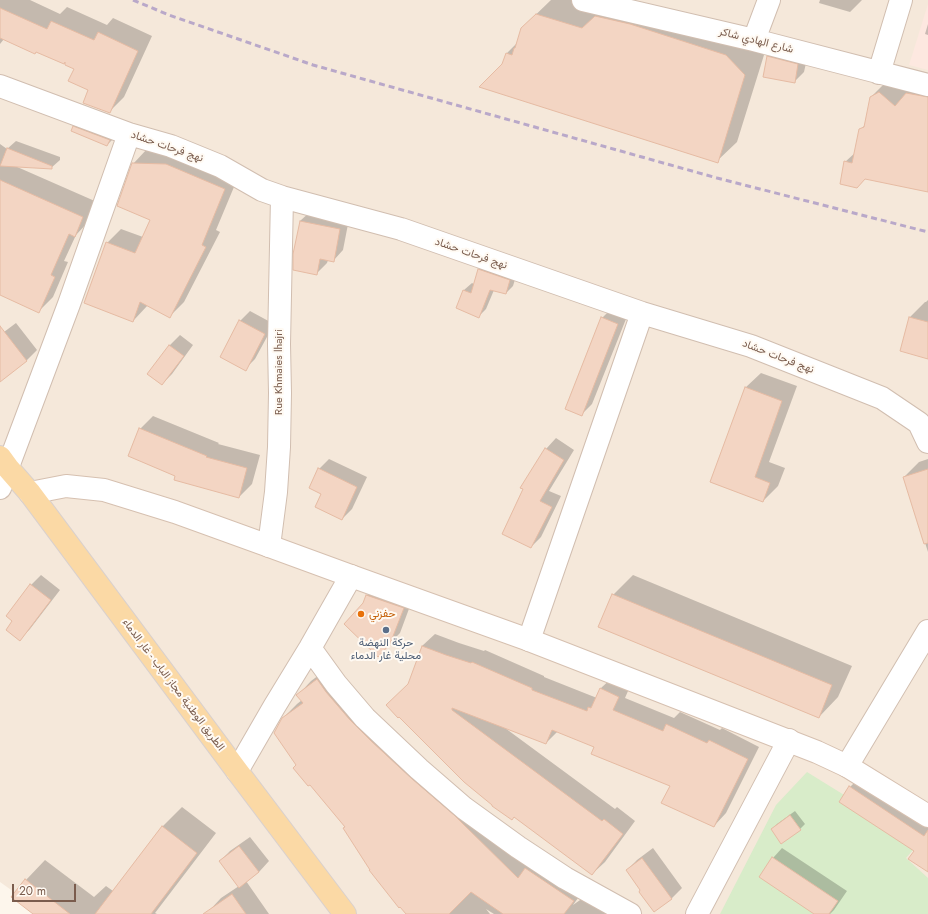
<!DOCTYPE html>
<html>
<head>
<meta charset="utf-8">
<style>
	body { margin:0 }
	#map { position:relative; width:928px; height:914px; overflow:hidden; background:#fdf6ec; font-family:Jost,sans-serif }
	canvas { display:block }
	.scale { position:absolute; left:12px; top:884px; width:64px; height:18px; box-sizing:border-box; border:2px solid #7a5c4d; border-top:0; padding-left:5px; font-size:12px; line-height:14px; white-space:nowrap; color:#7a5c4d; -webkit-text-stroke:3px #fffaf3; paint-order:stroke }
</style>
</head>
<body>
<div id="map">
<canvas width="928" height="914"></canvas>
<div class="scale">20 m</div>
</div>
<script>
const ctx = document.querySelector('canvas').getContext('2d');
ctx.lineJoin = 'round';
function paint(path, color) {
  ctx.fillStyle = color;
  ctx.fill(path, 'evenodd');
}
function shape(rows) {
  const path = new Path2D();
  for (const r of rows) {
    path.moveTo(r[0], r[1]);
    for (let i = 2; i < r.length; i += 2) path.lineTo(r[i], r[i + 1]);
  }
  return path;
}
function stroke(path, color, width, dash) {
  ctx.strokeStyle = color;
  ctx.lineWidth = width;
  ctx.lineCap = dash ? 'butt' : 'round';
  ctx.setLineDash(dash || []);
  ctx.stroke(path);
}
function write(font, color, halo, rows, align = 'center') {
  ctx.font = font + ' Jost,Vazirmatn,sans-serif';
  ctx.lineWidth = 4;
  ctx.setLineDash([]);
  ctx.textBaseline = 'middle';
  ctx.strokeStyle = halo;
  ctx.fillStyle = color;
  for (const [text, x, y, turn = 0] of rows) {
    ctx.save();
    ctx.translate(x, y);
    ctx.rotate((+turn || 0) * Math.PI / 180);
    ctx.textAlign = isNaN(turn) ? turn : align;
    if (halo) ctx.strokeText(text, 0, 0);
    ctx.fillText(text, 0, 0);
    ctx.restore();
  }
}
const residential = shape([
	[0,0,928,0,928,914,45,914,0,882]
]);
const commercial = shape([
	[928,4,928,70,909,65]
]);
const green = shape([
	[807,772,920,842,906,858,928,878,928,914,720,914,776,805]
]);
const shadow = shape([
	[0,0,30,0,60,14,67,7,107,25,113,18,152,36,124,97,109,112,89,90,75,68,66,61,64,63,37,51,4,39,0,44],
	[551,0,632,0,650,4,746,35,764,55,737,142,717,161,504,63,507,53,518,42,522,28],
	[820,0,862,0,850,12,819,3],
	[928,24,928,35,925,34],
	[778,47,808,54,804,72,794,82,768,57],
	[928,74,928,191,845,162,856,152,860,130,865,125,871,97,890,78],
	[84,117,117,135,107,145,74,127],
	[16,141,60,157,60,160,51,168,15,166,97,202,89,221,76,235,64,261,68,262,53,297,39,311,0,294,0,144,7,149],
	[147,149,239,175,216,230,220,232,184,302,170,316,148,305,133,321,107,243,121,229,143,237,151,219,133,164],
	[311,211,349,219,343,250,333,261,328,260,327,263,317,273,300,221],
	[486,262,517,273,513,286,506,293,494,290,486,309,479,316,457,308,464,290,472,283,474,284,479,269],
	[928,300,928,358,910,317,925,302,926,302],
	[612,308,628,314,592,404,582,414,602,318],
	[250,311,274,324,255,359,245,369,240,321],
	[16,323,37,350,27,360,5,377,0,370,0,335],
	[180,335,193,345,172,374,162,384,149,374,170,345],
	[761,373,797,386,769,462,785,468,778,486,763,501,711,482,745,388],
	[153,416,219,443,218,444,260,455,252,484,239,497,140,429],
	[556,438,574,450,549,491,561,496,541,537,531,547,546,449],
	[329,459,367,477,352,509,342,519,322,493,319,469],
	[928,459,928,552,904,477,919,462],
	[41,575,60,590,30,629,20,639,14,621,31,585],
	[633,575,852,666,838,697,819,717,613,595],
	[377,585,413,598,400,633,388,645,364,603,367,595],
	[435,634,459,643,484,651,485,650,544,676,544,677,597,698,601,688,614,676,631,684,625,698,674,718,680,712,720,730,722,728,759,747,726,813,714,826,671,785,596,747,558,731,546,743,505,728,615,809,617,807,635,821,605,862,592,874,409,684,422,646],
	[331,666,424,765,586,887,573,905,593,891,623,914,494,914,486,909,490,914,407,914,346,826,297,764,283,718,297,704,302,700,298,695,311,681],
	[865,772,928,814,928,871,915,851,850,787],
	[182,807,216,833,155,913,157,914,35,914,26,880,45,860,94,897,106,886,113,891,162,827],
	[795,811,805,824,800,829,782,842,772,829,777,824],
	[250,837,269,861,259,872,246,881,269,914,209,914,208,912,221,898,239,886,220,861,230,851],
	[653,848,682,888,672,898,654,911,642,890,627,870,637,860],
	[782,848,847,891,834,910,830,914,816,914,773,858]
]);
const building = shape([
	[0,8,47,29,51,21,94,40,98,32,138,51,110,113,83,103,88,90,68,81,74,69,65,65,65,62,64,64,36,52,35,54,0,38,0,8],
	[536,14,582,28,595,16,630,24,726,55,745,75,718,163,479,87,502,64,506,53,512,55,514,48,515,48,521,28,536,14],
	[767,56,798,64,795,83,763,77,767,56],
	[879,92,895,106,906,93,928,97,928,192,865,179,857,188,840,184,844,161,852,163,859,129,864,127,870,97,879,92],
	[73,126,110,140,107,146,71,131,73,126],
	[7,148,52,166,52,169,0,166,7,148],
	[132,163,166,164,225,189,202,245,206,247,170,318,140,302,133,322,84,303,106,242,135,253,150,220,117,206,132,163],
	[0,180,83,217,75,237,69,234,51,275,55,277,39,313,0,295,0,180],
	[300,221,340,229,334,262,320,259,317,275,293,270,293,254,300,221],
	[478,269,510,280,506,294,490,290,479,318,456,308,463,290,471,293,478,269],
	[601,317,618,324,582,416,565,409,601,317],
	[909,317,928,322,928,359,900,351,909,317],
	[239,320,265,334,246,371,220,357,239,320],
	[0,326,27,361,0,382,0,326],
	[169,345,184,356,162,385,147,374,169,345],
	[745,387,782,401,755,477,770,483,763,502,710,482,745,387],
	[139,428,207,456,206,457,247,468,239,498,174,480,175,476,128,456,139,428],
	[545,448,564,460,540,501,552,507,531,548,502,534,523,489,520,488,545,448],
	[318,468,357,487,342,520,315,507,321,494,309,488,318,468],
	[928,469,928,543,924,544,903,477,928,469],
	[30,584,51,600,20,641,6,630,12,621,6,616,30,584],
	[612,594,832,685,819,718,598,627,612,594],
	[366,595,404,608,390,644,378,657,344,624,363,603,366,595],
	[422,646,446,655,471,663,472,662,532,688,532,690,587,711,588,707,591,708,600,688,619,697,613,710,663,731,666,724,707,743,709,740,748,759,714,827,661,803,670,786,591,754,594,747,552,730,546,744,452,708,452,710,602,821,604,819,623,834,592,875,514,817,512,820,492,806,492,805,464,782,399,717,398,718,386,705,408,684,422,646],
	[317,679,326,692,350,720,370,740,411,778,454,815,518,878,525,868,574,901,564,914,503,914,471,892,449,914,406,914,400,907,399,908,369,870,370,870,343,828,345,827,310,785,308,786,293,768,296,765,274,733,282,718,303,703,296,695,317,679],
	[849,786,924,836,928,830,928,872,908,859,914,851,839,802,849,786],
	[790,815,801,830,781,844,771,829,790,815],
	[162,826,197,853,151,914,95,914,162,826],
	[239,846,259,872,239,888,219,861,239,846],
	[772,857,838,901,829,914,814,914,759,877,772,857],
	[642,858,672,899,654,912,639,892,640,890,626,870,642,858],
	[25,879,70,914,33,914,11,897,25,879],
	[232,894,246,914,203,914,232,894]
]);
const street = shape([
	[583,0,754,40,928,85],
	[754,40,769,0],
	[879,73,901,0],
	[0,86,129,134,171,146,220,166,262,190,282,197,401,229,642,313,751,346,882,398,919,423,928,442],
	[0,488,69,304,129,134],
	[269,546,276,492,279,447,280,393,279,344,282,197],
	[529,640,642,313],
	[310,648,336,684,365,718,419,769,464,808,518,847,565,878,630,914],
	[847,766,928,631],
	[237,771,274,707,310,648,351,576],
	[697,914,789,740]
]);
const secondary = shape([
	[30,493,66,486,104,490,175,512,269,546,351,576,529,640,817,752,847,766,928,816]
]);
const primary = shape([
	[0,457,8,468,30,493,237,771,345,914]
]);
const rail = shape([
	[133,0,169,15,313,65,717,178,928,232]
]);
const markers = [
	[361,614,4,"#e8710a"],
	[386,630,4,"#5c6f8a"]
];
const streetNames = [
	["شارع الهادي شاكر",756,41,14],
	["نهج فرحات حشاد",167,147,19],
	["نهج فرحات حشاد",471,254,19],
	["نهج فرحات حشاد",778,357,21],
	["Rue Khmaies lhajri",279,372,-90],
	["الطريق الوطنية مجاز الباب - غار الدماء",173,685,53]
];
const foodNames = [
	["حفزني",369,614]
];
const serviceNames = [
	["حركة النهضة",386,643],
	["محلية غار الدماء",386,656]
];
paint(residential, '#f5e8da');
paint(commercial, '#fde8e0');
paint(green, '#d8ecc9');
paint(shadow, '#0003');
paint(building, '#f3d5c3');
stroke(building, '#e6bba3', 1);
stroke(street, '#d1beb0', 24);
stroke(secondary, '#d6c0b0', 24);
stroke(primary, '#dad1cd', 24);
stroke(street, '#fff', 22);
stroke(secondary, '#fff', 22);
stroke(primary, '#fbd9a5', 22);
stroke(rail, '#b9a8c9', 3, [6, 4]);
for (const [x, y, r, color] of markers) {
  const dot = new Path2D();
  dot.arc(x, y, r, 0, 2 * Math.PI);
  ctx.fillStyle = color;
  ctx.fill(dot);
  stroke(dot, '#fffaf3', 1.5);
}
write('11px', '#7a5c4d', '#fffaf3', streetNames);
write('11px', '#c56008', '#fffaf3', foodNames, 'left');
write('11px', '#4e5e75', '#fffaf3', serviceNames);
</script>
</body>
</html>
